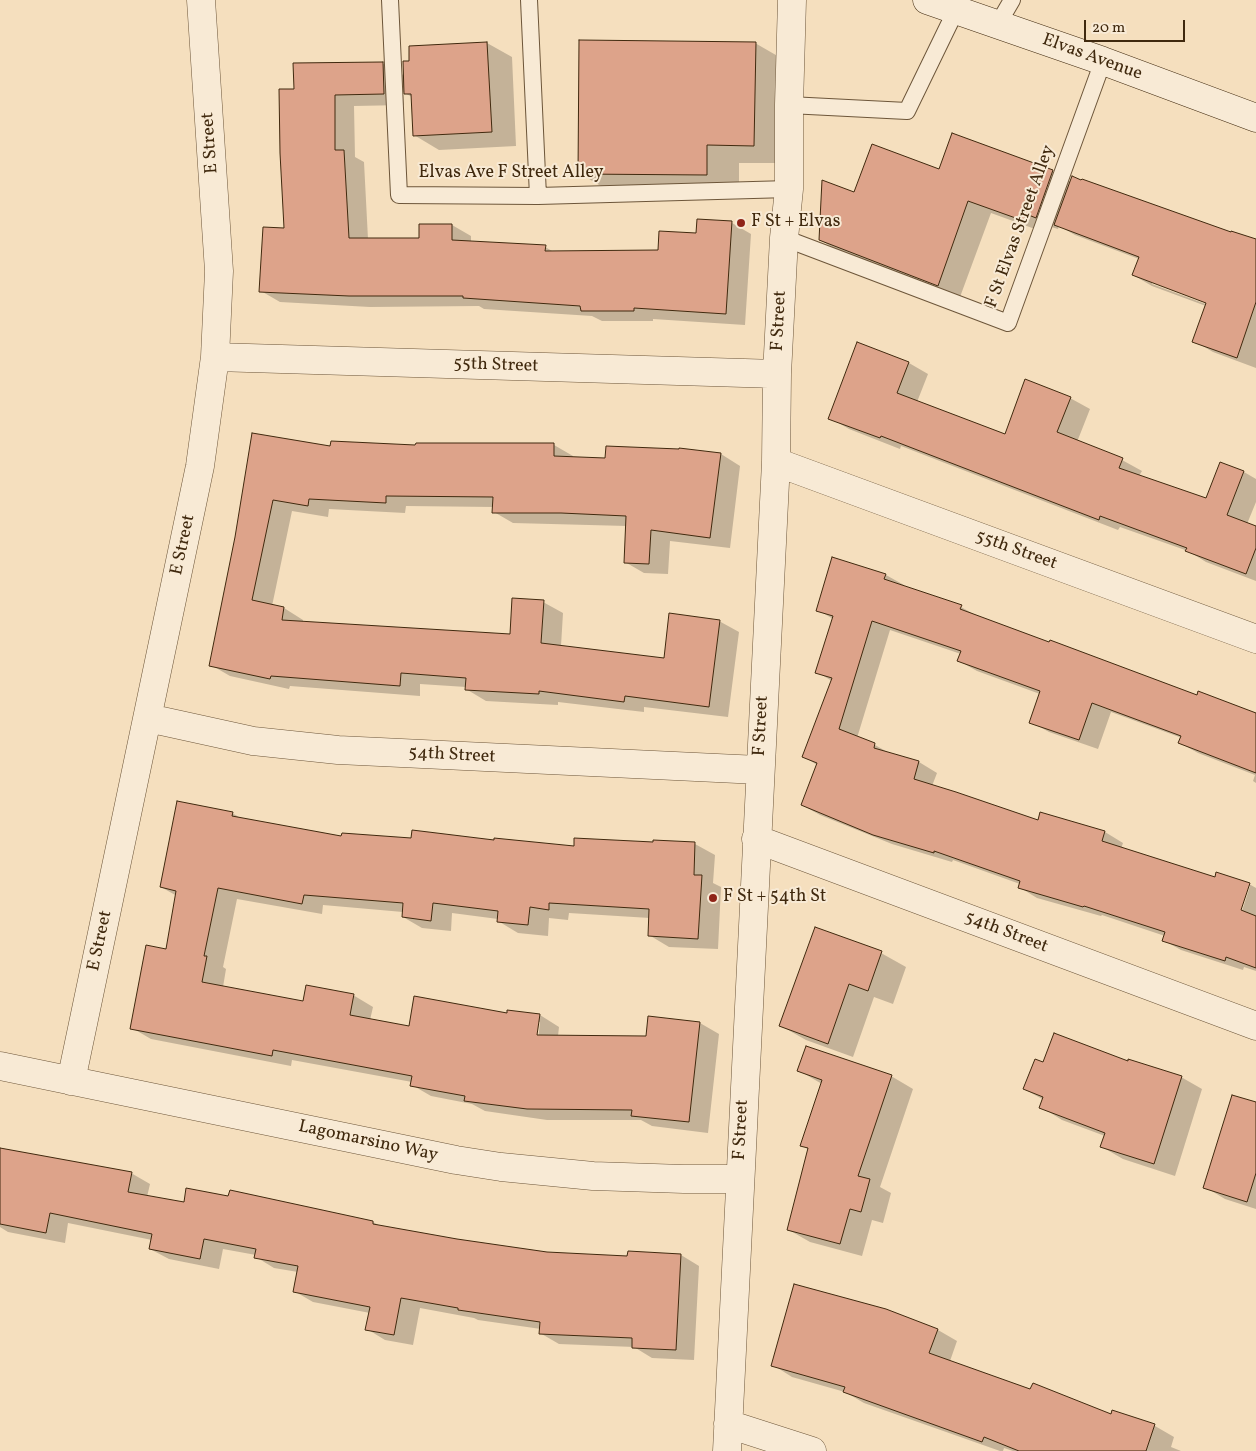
<!DOCTYPE html>
<html>
<head>
<meta charset="utf-8">
<style>
	body { margin:0 }
	#map { position:relative; width:1256px; height:1451px; overflow:hidden; background:#f5dfbe; font-family:Vollkorn,serif }
	canvas { display:block }
	.scale { position:absolute; left:1084px; top:20px; width:101px; height:22px; box-sizing:border-box; border:2px solid #40290e; border-top:0; padding-left:6px; font-size:15px; line-height:18px; white-space:nowrap; color:#40290e; -webkit-text-stroke:4px #f8ead5; paint-order:stroke }
</style>
</head>
<body>
<div id="map">
<canvas width="1256" height="1451"></canvas>
<div class="scale">20 m</div>
</div>
<script>
const ctx = document.querySelector('canvas').getContext('2d');
ctx.lineJoin = 'round';
function paint(path, color) {
  ctx.fillStyle = color;
  ctx.fill(path, 'evenodd');
}
function shape(rows) {
  const path = new Path2D();
  for (const r of rows) {
    path.moveTo(r[0], r[1]);
    for (let i = 2; i < r.length; i += 2) path.lineTo(r[i], r[i + 1]);
  }
  return path;
}
function stroke(path, color, width, dash) {
  ctx.strokeStyle = color;
  ctx.lineWidth = width;
  ctx.lineCap = dash ? 'butt' : 'round';
  ctx.setLineDash(dash || []);
  ctx.stroke(path);
}
function write(font, color, halo, rows, align = 'center') {
  ctx.font = font + ' Vollkorn,serif';
  ctx.lineWidth = 4;
  ctx.setLineDash([]);
  ctx.textBaseline = 'middle';
  ctx.strokeStyle = halo;
  ctx.fillStyle = color;
  for (const [text, x, y, turn = 0] of rows) {
    ctx.save();
    ctx.translate(x, y);
    ctx.rotate((+turn || 0) * Math.PI / 180);
    ctx.textAlign = isNaN(turn) ? turn : align;
    if (halo) ctx.strokeText(text, 0, 0);
    ctx.fillText(text, 0, 0);
    ctx.restore();
  }
}
const shadow = shape([
	[487,43,512,57,516,146,439,150,414,135,412,97,403,92,404,105,354,106,355,157,364,162,368,239,420,240,452,225,471,236,471,242,545,247,554,252,659,252,697,235,732,223,751,234,745,325,653,319,653,321,602,321,592,316,484,309,479,306,370,307,280,302,261,291,285,229,295,90,382,63,405,76],
	[755,43,788,62,786,163,739,163,739,193,611,192,579,173],
	[940,170,1052,171,1071,182,1256,241,1256,368,1213,352,1194,341,1206,306,1152,286,1133,275,1139,259,1075,235,1059,226,1058,229,1048,226,1046,233,991,213,960,297,842,253,820,240,855,193],
	[1152,282,1212,304,1211,306,1152,284],
	[858,343,909,363,928,374,917,402,1005,436,1070,398,1090,409,1077,442,1122,460,1142,471,1139,476,1207,500,1221,463,1244,472,1256,479,1256,502,1247,524,1256,528,1256,581,1206,562,1188,551,1120,527,1118,530,901,446,900,449,849,429,830,418],
	[253,435,331,448,554,445,573,456,573,458,606,459,721,454,740,466,730,548,670,541,668,574,644,573,625,562,627,526,513,523,494,512,494,507,406,506,405,513,329,509,328,517,292,511,272,606,284,608,303,620,303,623,511,635,543,602,563,613,561,646,665,659,719,621,739,632,728,717,644,707,644,712,558,702,558,705,486,701,466,689,466,687,420,684,420,696,290,686,289,689,230,676,211,665,236,537],
	[886,575,904,585,903,587,961,607,979,617,1197,696,1256,714,1256,783,1253,781,1255,775,1198,753,1180,743,1182,738,1111,712,1098,749,1049,732,1031,722,1040,694,977,671,959,661,961,654,890,630,857,738,875,745,891,754,919,762,937,773,932,786,1038,822,1041,814,1105,832,1123,843,1121,849,1215,879,1249,884,1256,888,1256,971,1244,967,1243,970,1181,950,1163,940,1165,936,1102,915,1101,916,1037,898,1019,887,1020,884,953,860,952,862,892,844,820,815,802,805,817,765,803,756,832,681,817,672,833,619,818,610],
	[1248,886,1250,886,1240,917,1238,916],
	[232,813,244,820,343,837,495,841,575,847,654,844,654,842,695,844,715,855,713,883,721,887,718,949,669,947,649,935,650,918,569,913,568,920,549,918,548,936,518,933,498,921,498,919,452,913,451,931,422,928,403,917,403,912,323,905,322,914,237,899,223,967,226,969,223,987,304,1002,353,995,373,1007,370,1020,410,1028,508,1014,540,1015,559,1027,558,1036,647,1038,700,1023,719,1034,708,1133,652,1126,641,1120,547,1120,485,1111,472,1104,431,1096,412,1085,412,1082,292,1060,291,1066,151,1039,132,1028,167,950,177,896,161,887],
	[538,1022,540,1022,538,1041,535,1041],
	[881,953,906,967,893,1004,874,997,853,1057,806,1040,781,1026],
	[1128,1063,1181,1077,1202,1089,1175,1176,1123,1159,1102,1147,1105,1136,1062,1120,1041,1107,1044,1100,1024,1089,1044,1064],
	[798,1070,891,1076,913,1089,880,1187,891,1193,883,1223,872,1220,862,1256,810,1242,789,1230,809,1150,802,1145,822,1084],
	[1256,1104,1256,1209,1225,1199,1205,1187],
	[0,1148,131,1173,150,1184,147,1197,185,1204,229,1198,231,1192,373,1222,380,1226,456,1240,547,1253,629,1258,681,1255,699,1266,694,1360,652,1358,634,1347,559,1344,540,1333,541,1329,478,1320,474,1318,420,1308,413,1345,385,1340,367,1329,370,1313,313,1302,294,1291,298,1272,274,1268,256,1257,256,1255,223,1249,219,1269,169,1259,150,1249,152,1240,68,1223,65,1243,8,1232,0,1227],
	[938,1330,957,1341,950,1361,1031,1391,1112,1415,1113,1412,1155,1426,1174,1437,1171,1447,1181,1451,1013,1451,1004,1448,1003,1451,1000,1451,864,1403,845,1392,792,1377,773,1365]
]);
const building = shape([
	[579,40,756,42,754,146,707,145,707,175,578,174,579,40],
	[487,42,492,132,413,136,411,94,404,94,403,61,409,61,409,46,487,42],
	[383,62,384,94,335,95,335,150,344,150,349,238,419,238,419,224,452,224,452,240,546,245,545,251,658,250,659,231,696,233,697,219,732,221,726,314,634,308,634,311,581,311,580,306,463,298,463,296,349,296,259,292,263,227,284,228,280,153,279,89,294,89,293,63,383,62],
	[952,133,1053,170,1036,218,1026,214,1024,221,968,201,938,286,819,240,822,180,854,192,872,144,939,169,952,133],
	[1072,176,1081,180,1082,179,1231,232,1231,231,1256,239,1256,302,1237,358,1192,342,1206,303,1132,275,1139,257,1054,225,1072,176],
	[857,342,909,362,897,393,1005,434,1025,379,1071,397,1057,432,1123,458,1119,468,1206,498,1220,462,1244,471,1227,515,1256,526,1256,548,1246,574,1185,551,1187,548,1100,516,1099,520,881,436,880,438,828,419,857,342],
	[252,433,330,446,331,441,415,445,416,443,554,443,554,456,605,458,606,446,679,449,679,448,721,453,710,538,651,530,649,564,624,563,626,516,561,513,492,513,493,497,386,496,386,503,309,499,308,506,273,500,252,600,284,607,282,620,510,634,512,598,544,600,541,643,664,658,669,613,720,620,709,707,625,696,624,702,539,691,539,694,465,690,466,678,401,673,400,686,271,676,270,679,209,666,235,537,252,433],
	[832,557,886,574,884,579,962,605,960,609,1049,642,1050,640,1197,695,1198,691,1256,713,1256,773,1178,743,1181,736,1092,703,1079,740,1029,723,1040,691,957,661,961,651,872,621,839,729,875,743,874,748,919,761,914,779,956,792,1038,820,1040,812,1105,831,1102,841,1215,877,1216,872,1250,883,1241,910,1256,916,1256,968,1226,957,1225,961,1162,941,1165,932,1084,906,1083,907,1018,888,1020,881,934,851,934,853,873,835,801,805,817,763,802,757,832,678,815,673,833,616,816,611,832,557],
	[177,801,233,812,232,816,341,836,342,833,411,838,412,830,494,840,494,838,574,846,574,838,653,842,653,840,695,842,694,875,702,875,698,939,648,936,649,909,549,903,549,910,530,907,528,925,497,922,498,911,433,903,431,921,402,917,403,903,304,895,302,904,218,888,204,956,207,956,202,982,303,1001,306,985,354,994,350,1015,409,1026,414,996,507,1013,507,1010,540,1014,537,1035,646,1036,648,1016,700,1022,689,1122,631,1116,632,1110,527,1109,464,1101,465,1096,410,1086,412,1076,273,1050,272,1056,130,1029,146,945,166,949,176,891,160,887,177,801],
	[815,927,882,951,868,991,849,984,828,1044,779,1026,815,927],
	[1054,1033,1128,1061,1128,1059,1182,1076,1154,1164,1100,1147,1105,1133,1039,1108,1043,1097,1023,1089,1035,1059,1043,1062,1054,1033],
	[806,1046,892,1075,858,1176,870,1179,861,1212,850,1209,840,1244,787,1230,808,1148,800,1146,822,1080,797,1071,806,1046],
	[1232,1095,1256,1102,1256,1173,1247,1202,1203,1188,1232,1095],
	[0,1148,132,1172,128,1192,184,1202,186,1188,228,1196,230,1190,373,1221,373,1224,457,1239,547,1252,627,1256,628,1251,681,1254,676,1350,632,1348,632,1338,539,1334,540,1322,458,1310,458,1308,401,1298,394,1335,365,1330,370,1307,293,1292,298,1266,254,1258,256,1249,204,1239,200,1259,149,1249,152,1234,50,1213,46,1233,0,1224,0,1148],
	[794,1284,886,1309,938,1329,929,1353,1030,1389,1033,1383,1111,1414,1112,1410,1155,1424,1146,1451,1019,1451,984,1437,982,1442,843,1392,845,1387,771,1366,794,1284]
]);
const lane = shape([
	[390,0,399,195,538,196,789,189],
	[529,0,538,196],
	[998,24,1012,0],
	[789,105,907,111,956,10],
	[784,238,1008,323,1103,61]
]);
const street = shape([
	[215,357,777,374],
	[776,462,1256,639],
	[148,718,253,741,338,750,759,770],
	[756,839,1256,1026],
	[0,1066,456,1160,501,1167,593,1176,684,1179,740,1179],
	[71,1081,200,466,215,357,219,271,201,0],
	[728,1424,812,1451],
	[727,1451,776,462,777,374,784,238,789,189,789,105,792,0]
]);
const secondary = shape([
	[927,0,1103,61,1256,118]
]);
const markers = [
	[741,223,5,"#8f2418"],
	[713,898,5,"#8f2418"]
];
const streetNames = [
	["Elvas Avenue",1092,58,20],
	["E Street",211,143,-94],
	["Elvas Ave F Street Alley",511,174],
	["F St Elvas Street Alley",1021,227,-70],
	["F Street",780,321,-87],
	["55th Street",496,366,2],
	["E Street",184,545,-78],
	["55th Street",1016,551,20],
	["F Street",762,726,-87],
	["54th Street",452,756,3],
	["54th Street",1006,933,21],
	["E Street",101,941,-78],
	["F Street",742,1130,-87],
	["Lagomarsino Way",368,1142,12]
];
const poiNames = [
	["F St + Elvas",751,223],
	["F St + 54th St",723,898]
];
paint(shadow, '#0003');
paint(building, '#dda38a');
stroke(building, '#40290e', 1);
stroke(lane, '#6d563a', 18);
stroke(street, '#6d563a', 29);
stroke(secondary, '#40290e', 29);
stroke(lane, '#f8ead5', 16);
stroke(street, '#f8ead5', 28);
stroke(secondary, '#f8ead5', 28);
for (const [x, y, r, color] of markers) {
  const dot = new Path2D();
  dot.arc(x, y, r, 0, 2 * Math.PI);
  ctx.fillStyle = color;
  ctx.fill(dot);
  stroke(dot, '#f8ead5', 2);
}
write('18px', '#40290e', '#f8ead5', streetNames);
write('18px', '#40290e', '#f8ead5', poiNames, 'left');
</script>
</body>
</html>
